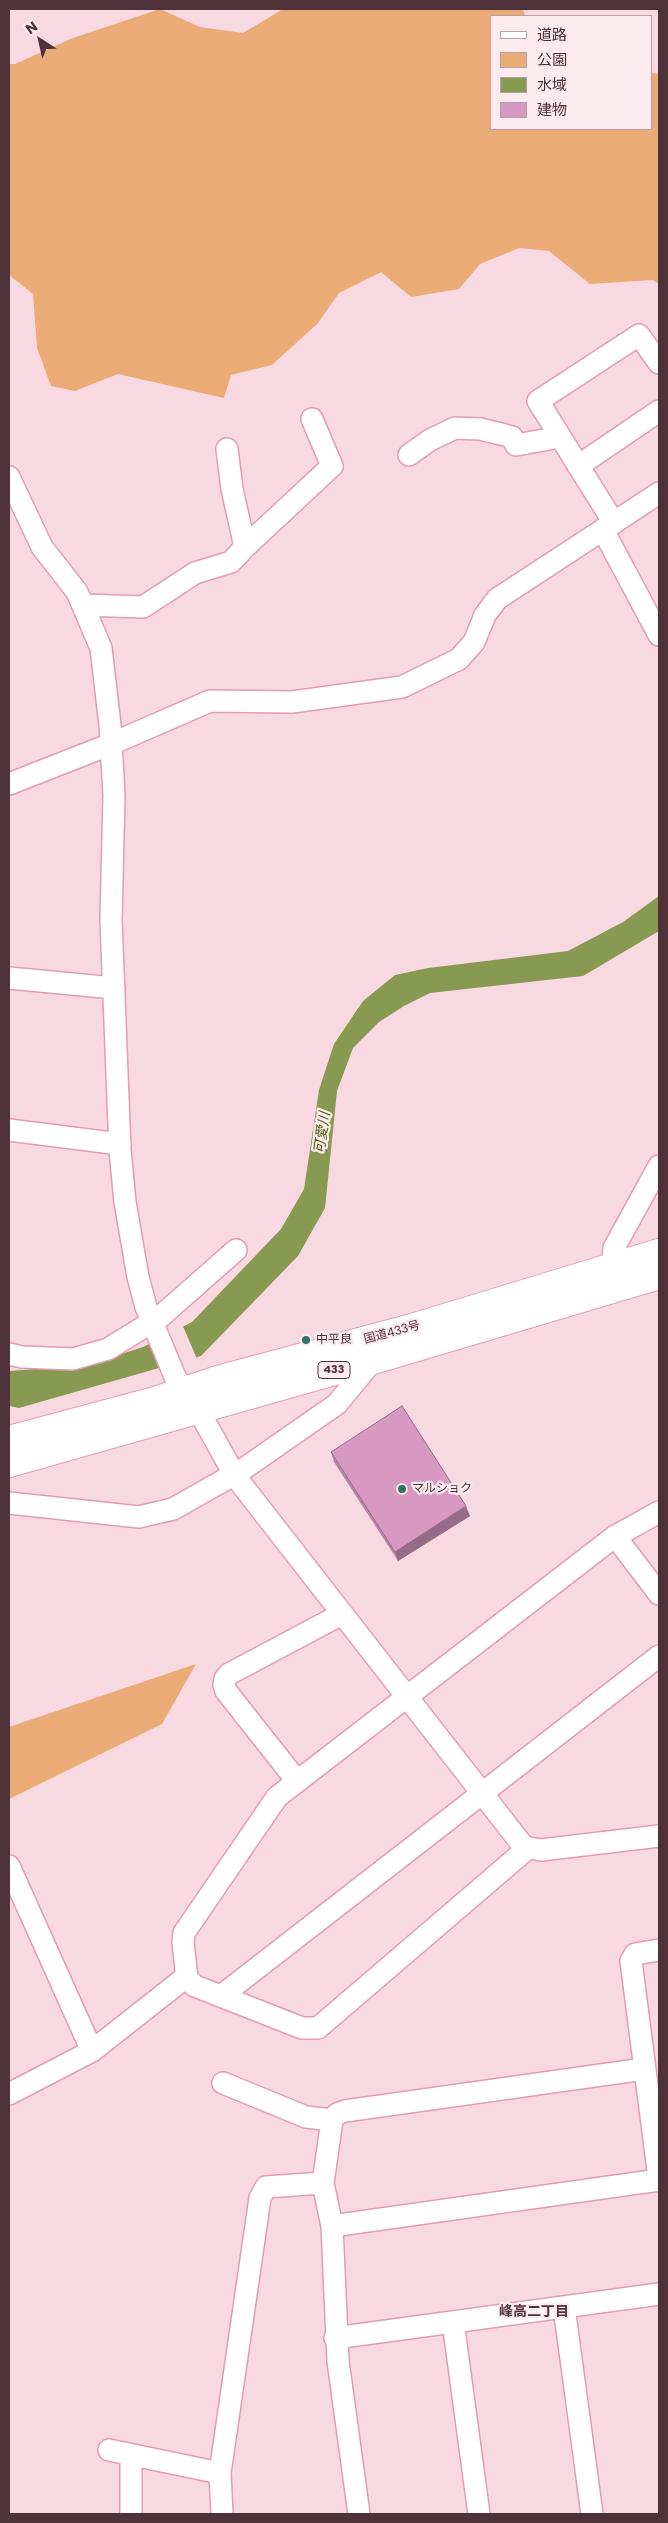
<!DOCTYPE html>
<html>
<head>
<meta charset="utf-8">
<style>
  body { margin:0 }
  #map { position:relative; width:668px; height:2523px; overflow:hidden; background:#f8d9e1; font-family:Poppins,"Noto Sans JP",sans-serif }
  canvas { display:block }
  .frame { position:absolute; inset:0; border:10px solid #4f313a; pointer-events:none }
  .legend { position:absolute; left:490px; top:15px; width:162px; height:115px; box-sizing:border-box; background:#fbebef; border:1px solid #b6a1a7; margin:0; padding:6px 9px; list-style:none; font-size:15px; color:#4f313a }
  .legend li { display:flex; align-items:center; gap:10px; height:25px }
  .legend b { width:25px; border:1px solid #b6a1a7 }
  .north { position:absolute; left:15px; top:15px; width:50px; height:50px; -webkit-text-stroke:4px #fbebef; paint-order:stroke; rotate:325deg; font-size:14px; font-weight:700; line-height:20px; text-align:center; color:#4f313a }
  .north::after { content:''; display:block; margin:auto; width:18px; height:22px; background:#4f313a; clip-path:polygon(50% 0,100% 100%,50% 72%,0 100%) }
</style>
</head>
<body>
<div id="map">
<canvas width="668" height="2523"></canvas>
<div class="frame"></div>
<ul class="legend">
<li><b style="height:6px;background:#fff"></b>道路</li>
<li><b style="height:14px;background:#eaab77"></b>公園</li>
<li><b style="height:14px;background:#889a51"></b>水域</li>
<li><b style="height:14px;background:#d799c1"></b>建物</li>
</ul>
<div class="north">N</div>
</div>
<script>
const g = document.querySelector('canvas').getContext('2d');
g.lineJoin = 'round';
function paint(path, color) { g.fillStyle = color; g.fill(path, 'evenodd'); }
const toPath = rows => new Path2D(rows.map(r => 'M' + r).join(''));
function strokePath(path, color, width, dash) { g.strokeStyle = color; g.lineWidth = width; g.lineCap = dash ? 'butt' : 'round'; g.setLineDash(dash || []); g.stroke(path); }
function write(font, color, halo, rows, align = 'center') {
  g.font = font + ' Poppins,"Noto Sans JP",sans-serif'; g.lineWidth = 4.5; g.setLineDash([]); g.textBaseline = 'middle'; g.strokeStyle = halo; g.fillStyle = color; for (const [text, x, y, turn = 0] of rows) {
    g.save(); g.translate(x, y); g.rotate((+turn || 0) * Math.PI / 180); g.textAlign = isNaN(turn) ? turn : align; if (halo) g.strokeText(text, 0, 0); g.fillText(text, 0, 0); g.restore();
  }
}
paint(toPath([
  [160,9,200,27,243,33,283,9,523,9,525,16,492,16,492,129,652,129,652,73,659,74,659,284,653,280,590,284,549,251,519,248,480,264,459,289,411,297,381,272,339,293,318,323,272,365,231,375,224,398,118,374,75,391,51,386,37,348,33,294,9,275,9,64,15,64,73,38],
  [196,1664,162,1724,9,1799,9,1727]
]), '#eaab77');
paint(toPath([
  [659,896,659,931,583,976,430,993,404,1006,379,1022,353,1048,337,1091,325,1208,298,1256,201,1356,19,1408,9,1406,9,1371,88,1365,143,1347,192,1322,281,1229,304,1189,319,1090,334,1044,363,1001,395,975,428,968,568,951,623,922]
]), '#889a51');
paint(toPath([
  [182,1324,197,1359,178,1365,164,1333]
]), '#f8d9e1');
const minor = toPath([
  [409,455,430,440,455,428,480,429,505,435,512,437,516,445,560,437],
  [578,466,659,411],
  [9,477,42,547,77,592,101,648,110,725,114,795,111,920,120,1150,125,1202,138,1277,146,1307,176,1379,190,1396],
  [614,523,538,401,639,335,659,363],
  [603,530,659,635],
  [245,547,332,466,312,419],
  [83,605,143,607,195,573,231,562,245,547,232,489,227,449],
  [9,784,111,744,210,701,292,702,402,687,459,659,474,642,485,615,497,599,659,493],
  [9,978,114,988],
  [9,1130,120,1144],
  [611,1280,614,1248,659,1166],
  [9,1354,22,1357,73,1359,108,1349,160,1317,236,1250],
  [191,1397,235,1476,524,1847,541,1850,659,1836],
  [9,1503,139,1517,173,1509,242,1470,337,1404,373,1360],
  [615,1536,659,1594],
  [297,1781,226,1691,224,1685,225,1679,229,1674,342,1614],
  [528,1848,318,2028,302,2028,195,1986,187,1979,183,1942,184,1933,277,1797,614,1537,659,1512],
  [9,1866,92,2051],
  [659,1950,635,1954,631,1961,659,2178],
  [221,1996,659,1656],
  [223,2083,306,2117,332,2120],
  [9,2094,92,2051,186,1977],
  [332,2226,659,2180],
  [564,2307,592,2514],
  [453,2322,479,2514],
  [335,2338,659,2294],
  [109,2450,220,2473],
  [131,2514,131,2455],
  [222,2514,220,2473,260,2198,266,2187,323,2183],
  [359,2514,338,2361,332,2226,323,2183,332,2120,337,2114,345,2111,644,2069]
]);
const highway = toPath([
  [9,1440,155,1401,221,1379,412,1328,659,1253],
  [9,1463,373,1360,659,1275]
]);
strokePath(minor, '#e49cb1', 24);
strokePath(highway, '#e49cb1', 30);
strokePath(minor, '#fff', 21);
strokePath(highway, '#fff', 28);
paint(toPath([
  [331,1452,470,1516,398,1561,334,1462]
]), '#b984a6');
paint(toPath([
  [466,1506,470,1516,398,1561,395,1552]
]), '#966b87');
const building = toPath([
  [402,1406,466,1506,395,1552,331,1452,402,1406]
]);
paint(building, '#d799c1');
strokePath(building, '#966b87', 1);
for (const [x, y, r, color] of [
  [306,1340,5,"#2d7367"],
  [402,1489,5,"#2d7367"]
]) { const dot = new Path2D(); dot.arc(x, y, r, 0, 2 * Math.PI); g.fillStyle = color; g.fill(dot); strokePath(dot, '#fbebef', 2); }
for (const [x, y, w] of [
  [334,1370,32]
]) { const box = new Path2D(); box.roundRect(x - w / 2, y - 8.5, w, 17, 4); g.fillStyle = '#fbebef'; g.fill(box); strokePath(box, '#4f313a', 1); }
write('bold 11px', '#4f313a', null, [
  ["433",334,1370]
]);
write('12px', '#4f313a', '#fbebef', [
  ["国道433号",392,1333,-15]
]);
write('12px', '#4f313a', '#fbebef', [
  ["中平良",316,1340],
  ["マルショク",412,1489]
], 'left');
write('italic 14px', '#4a5900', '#fbebef', [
  ["可愛川",323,1133,-82]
]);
write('bold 14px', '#4f313a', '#fbebef', [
  ["峰高二丁目",534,2312]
]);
</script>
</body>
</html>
